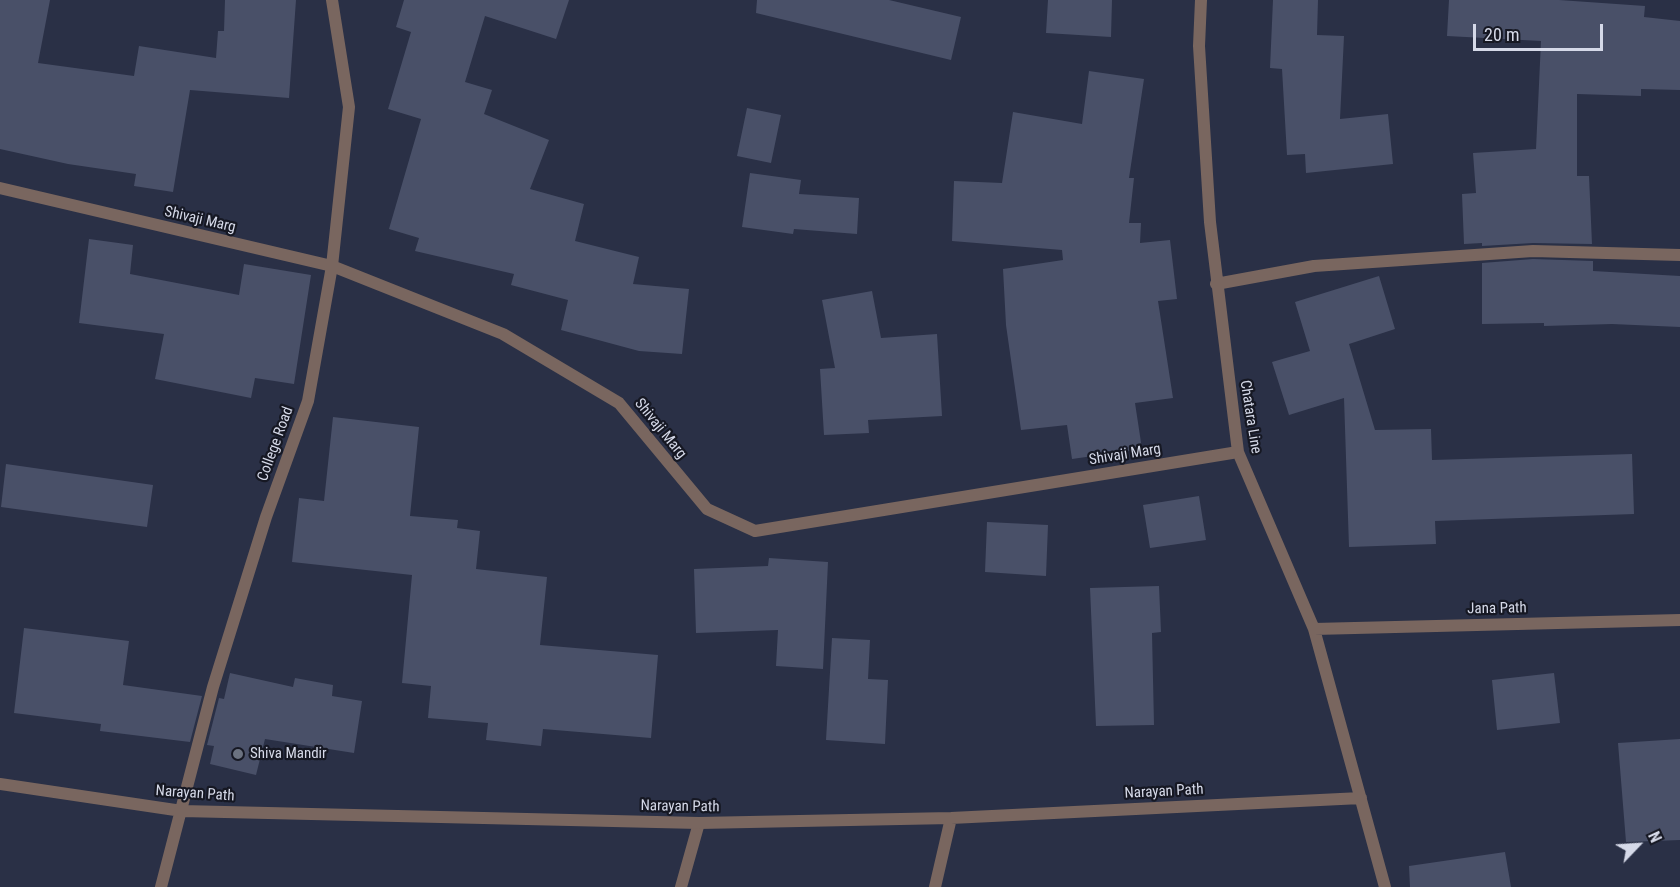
<!DOCTYPE html>
<html>
<head>
<meta charset="utf-8">
<style>
  body { margin:0 }
  #map { position:relative; width:1680px; height:887px; overflow:hidden; background:#2a3046; font-family:"Roboto Condensed",sans-serif }
  canvas { display:block }
  .north { position:absolute; left:1608px; top:815px; width:60px; height:60px; -webkit-text-stroke:4px #161823; paint-order:stroke; rotate:65deg; font-size:16px; font-weight:700; line-height:24px; text-align:center; color:#d5d9e8 }
  .north::after { content:''; display:block; margin:auto; width:21px; height:27px; background:#d5d9e8; clip-path:polygon(50% 0,100% 100%,50% 72%,0 100%) }
  .scale { position:absolute; left:1473px; top:24px; width:130px; height:27px; box-sizing:border-box; border:3px solid #d5d9e8; border-top:0; padding-left:8px; font-size:18px; line-height:21px; white-space:nowrap; color:#d5d9e8; -webkit-text-stroke:4px #161823; paint-order:stroke }
</style>
</head>
<body>
<div id="map">
<canvas width="1680" height="887"></canvas>
<div class="north">N</div>
<div class="scale">20 m</div>
</div>
<script>
const g = document.querySelector('canvas').getContext('2d');
g.lineJoin = 'round';
function paint(path, color) { g.fillStyle = color; g.fill(path, 'evenodd'); }
const toPath = rows => new Path2D(rows.map(r => 'M' + r).join(''));
function strokePath(path, color, width, dash) { g.strokeStyle = color; g.lineWidth = width; g.lineCap = dash ? 'butt' : 'round'; g.setLineDash(dash || []); g.stroke(path); }
function write(font, color, halo, rows, align = 'center') {
  g.font = font + ' "Roboto Condensed",sans-serif'; g.lineWidth = 4.5; g.setLineDash([]); g.textBaseline = 'middle'; g.strokeStyle = halo; g.fillStyle = color; for (const [text, x, y, turn = 0] of rows) {
    g.save(); g.translate(x, y); g.rotate((+turn || 0) * Math.PI / 180); g.textAlign = isNaN(turn) ? turn : align; if (halo) g.strokeText(text, 0, 0); g.fillText(text, 0, 0); g.restore();
  }
}
paint(toPath([
  [0,0,50,0,38,63,134,76,139,46,216,58,218,31,224,31,225,0,296,0,289,98,190,90,173,192,134,186,136,174,68,164,0,149],
  [404,0,569,0,556,39,485,16,465,82,492,90,484,114,549,140,530,189,584,204,575,241,639,257,633,284,689,289,682,354,639,351,561,330,568,300,511,285,514,274,415,251,419,238,389,229,421,119,388,109,411,32,396,27],
  [757,0,889,0,961,17,951,60,756,13],
  [1048,0,1112,0,1111,37,1046,33],
  [1273,0,1318,0,1317,35,1344,36,1340,119,1388,114,1393,164,1306,173,1305,154,1287,155,1282,69,1270,68],
  [1449,0,1559,0,1645,6,1644,17,1680,21,1680,90,1641,89,1641,96,1577,94,1577,176,1589,176,1592,244,1533,243,1482,246,1482,243,1464,244,1462,194,1476,193,1473,153,1536,149,1541,41,1447,36],
  [1089,71,1144,79,1129,178,1134,178,1129,223,1141,223,1140,243,1170,240,1177,299,1158,301,1173,398,1135,403,1142,449,1072,459,1067,425,1021,430,1006,325,1003,269,1063,260,1062,250,952,241,954,181,1002,183,1013,112,1082,124],
  [747,108,781,115,771,163,737,156],
  [750,173,801,180,799,194,859,198,857,234,794,229,793,234,742,227],
  [89,239,133,245,130,274,239,295,244,264,311,275,294,384,255,378,251,398,155,379,164,334,79,323],
  [1533,259,1593,261,1593,271,1680,276,1680,327,1612,324,1544,326,1544,323,1482,324,1482,263],
  [1379,276,1395,329,1349,344,1375,430,1431,429,1432,460,1632,454,1634,514,1435,521,1436,544,1349,547,1344,398,1289,415,1272,362,1310,351,1295,302],
  [872,291,881,338,937,334,942,416,868,420,869,433,824,435,820,369,835,368,822,300],
  [333,417,419,427,410,516,458,520,457,528,480,531,476,569,547,577,540,645,658,655,651,738,543,729,541,746,486,740,488,723,428,718,431,686,402,683,412,575,292,562,299,498,324,501],
  [6,464,153,485,147,527,1,507],
  [1199,496,1206,540,1150,548,1143,505],
  [987,522,1048,525,1046,576,985,572],
  [769,558,828,562,823,669,776,666,778,630,696,633,694,569,768,566],
  [1159,586,1161,632,1152,633,1154,725,1096,726,1090,588],
  [24,628,129,641,123,685,202,696,190,742,100,731,101,724,14,713],
  [832,638,870,640,868,679,888,680,885,744,826,740],
  [230,673,293,687,295,678,333,685,332,696,362,701,354,753,265,739,256,775,210,764,214,746,207,745,219,698,224,699],
  [1554,673,1560,723,1497,730,1492,680],
  [1680,739,1680,840,1626,842,1618,743],
  [1505,852,1511,887,1410,887,1409,866]
]), '#495068');
strokePath(toPath([
  [681,887,699,823]
]), '#79665f', 12);
strokePath(toPath([
  [1201,0,1199,46,1210,222,1238,452,1314,629,1385,887],
  [0,188,332,266,503,334,619,403,707,509,755,531,1238,452],
  [1216,284,1314,266,1533,251,1680,255],
  [1314,629,1680,620],
  [0,784,182,811,699,823,951,818,1361,798],
  [161,887,213,687,266,517,308,401,332,266,349,107,332,0],
  [935,887,951,818]
]), '#79665f', 12);
for (const [x, y, r, color] of [
  [238,754,6,"#6b7280"]
]) { const dot = new Path2D(); dot.arc(x, y, r, 0, 2 * Math.PI); g.fillStyle = color; g.fill(dot); strokePath(dot, '#161823', 2); }
write('15px', '#d5d9e8', '#161823', [
  ["Shivaji Marg",200,220,13],
  ["Chatara Line",1250,417,81],
  ["Shivaji Marg",660,429,51],
  ["College Road",276,444,-70],
  ["Shivaji Marg",1125,455,-9],
  ["Jana Path",1497,609,-1],
  ["Narayan Path",1164,792,-3],
  ["Narayan Path",195,794,4],
  ["Narayan Path",680,807,1]
]);
write('15px', '#d5d9e8', '#161823', [
  ["Shiva Mandir",250,754]
], 'left');
</script>
</body>
</html>
